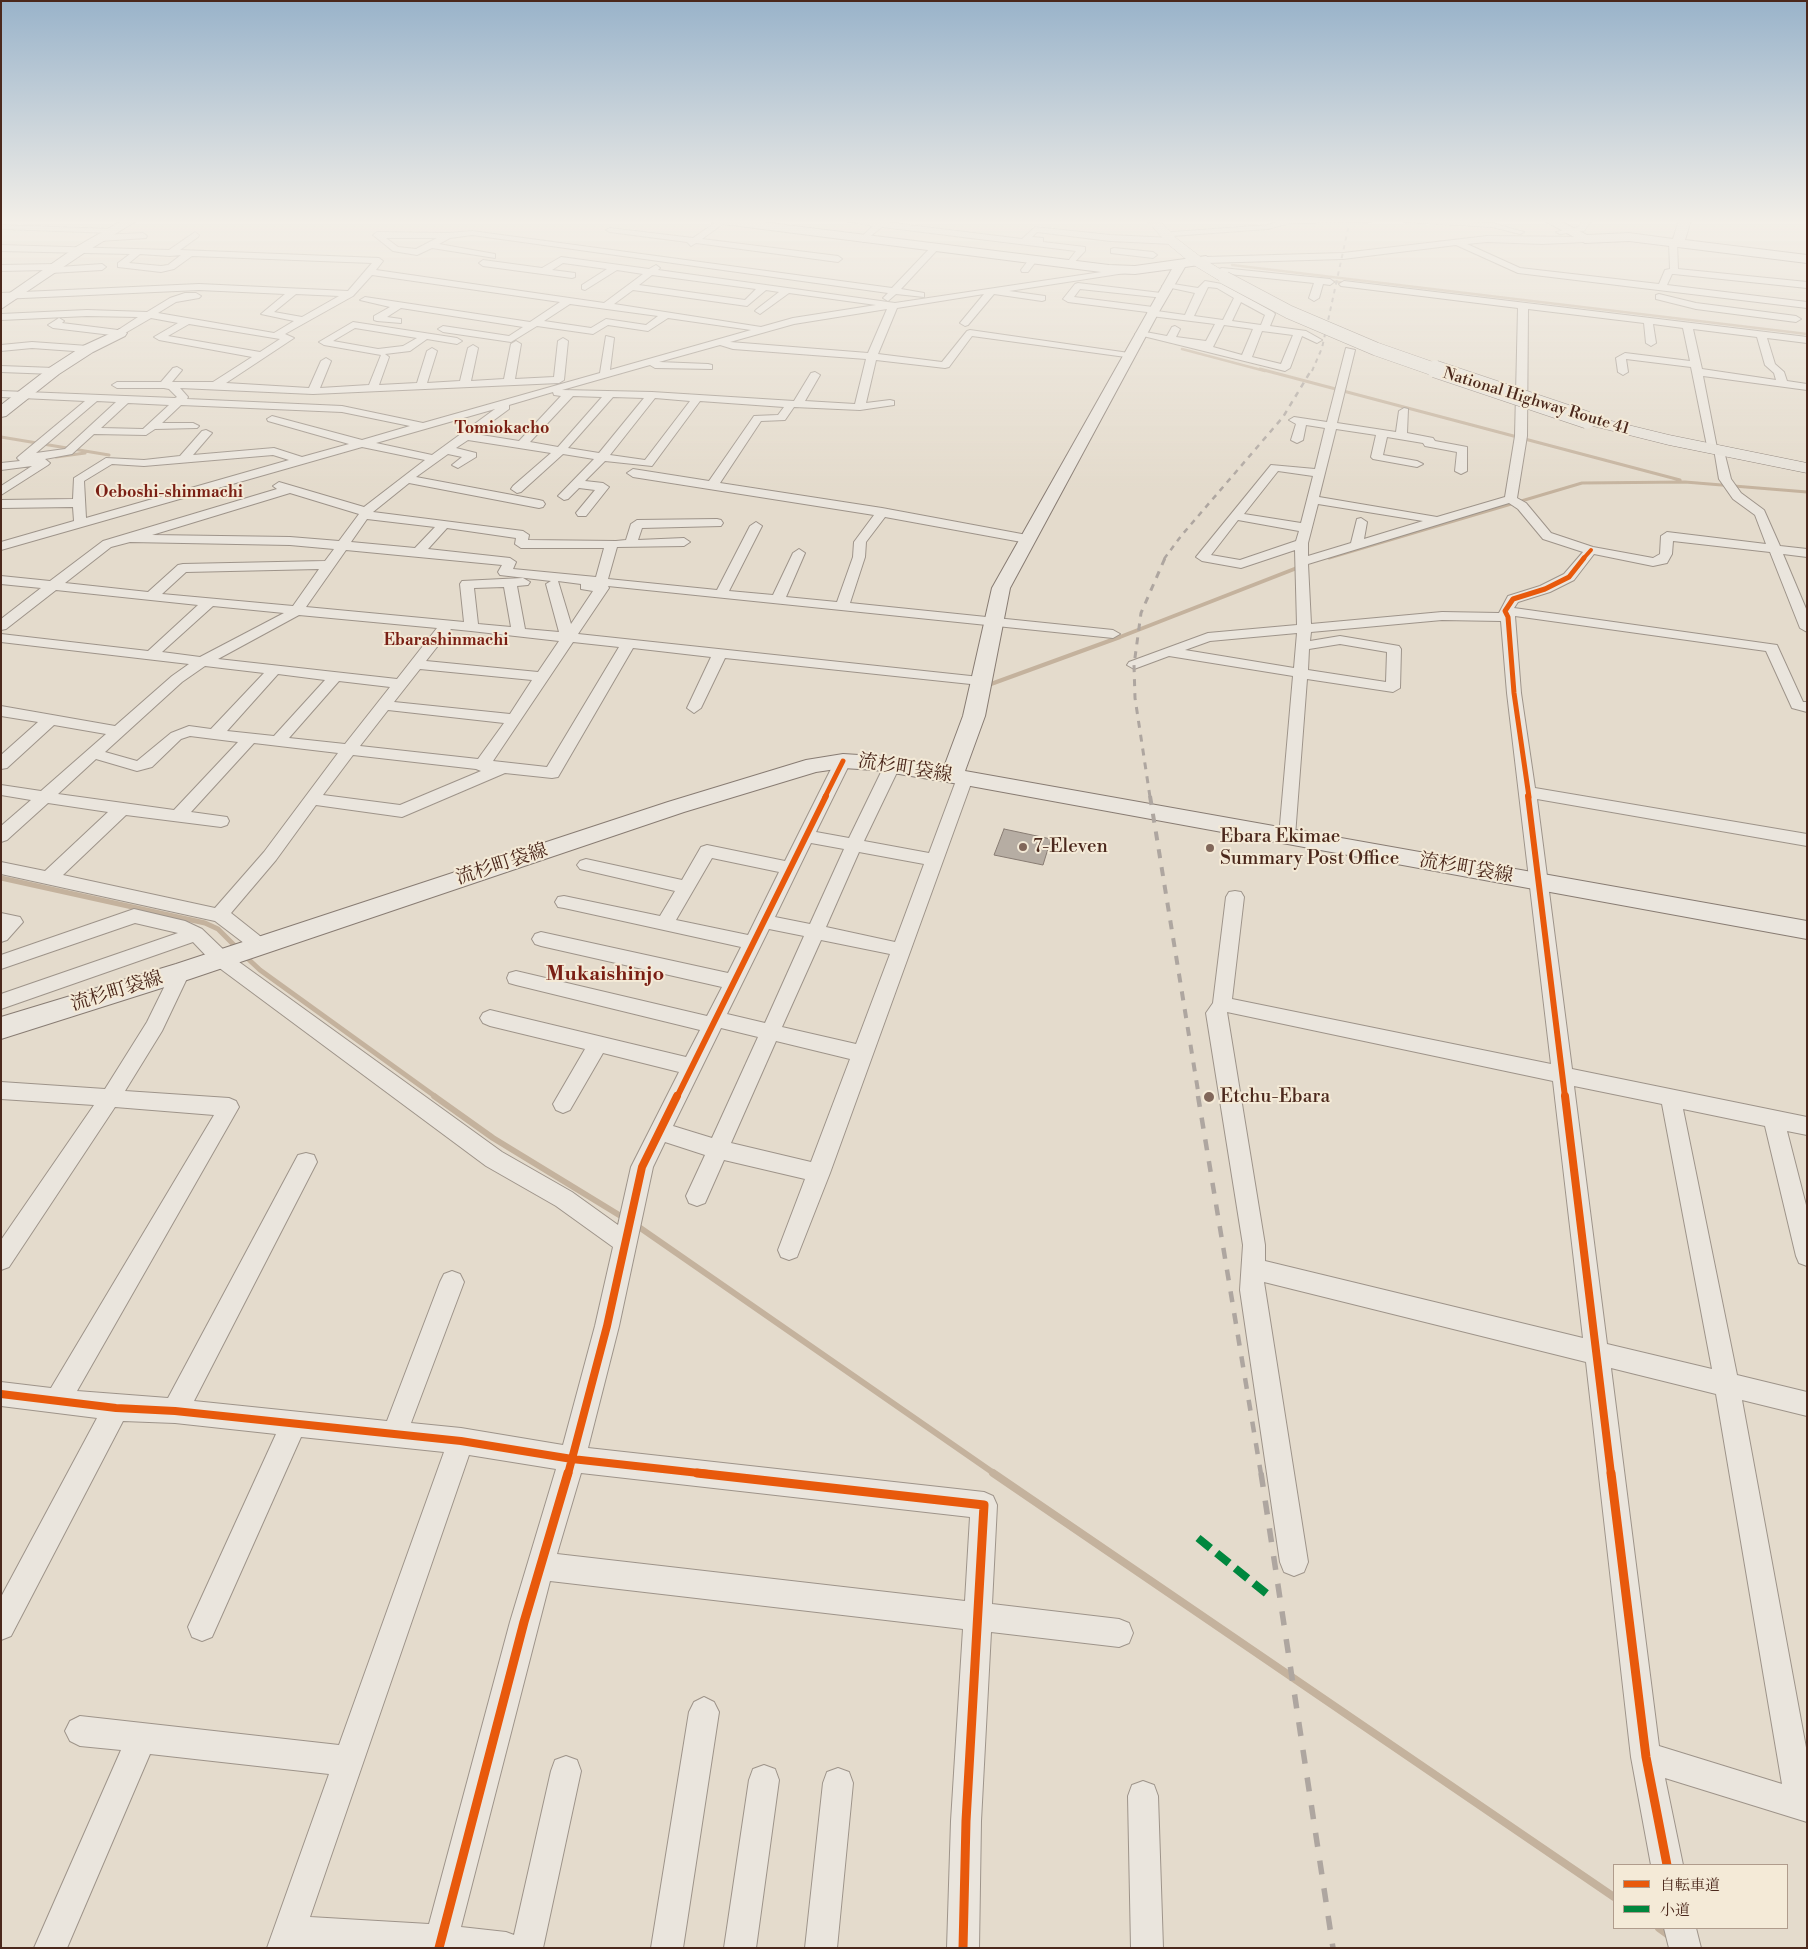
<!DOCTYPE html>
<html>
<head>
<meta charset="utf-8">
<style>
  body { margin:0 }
  #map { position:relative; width:1808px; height:1949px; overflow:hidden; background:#e4dbcc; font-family:"Libre Bodoni","Noto Serif JP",serif }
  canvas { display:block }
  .frame { position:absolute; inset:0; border:2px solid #4b281c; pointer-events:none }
  .legend { position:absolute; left:1613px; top:1864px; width:175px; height:65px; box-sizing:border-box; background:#f4ead7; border:1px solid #b09c8c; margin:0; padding:6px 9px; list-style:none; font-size:15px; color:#4b281c }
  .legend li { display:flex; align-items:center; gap:10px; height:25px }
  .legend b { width:25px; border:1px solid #b09c8c }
</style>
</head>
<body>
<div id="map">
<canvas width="1808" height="1949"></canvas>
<div class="frame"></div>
<ul class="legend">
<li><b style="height:6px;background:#e8590c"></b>自転車道</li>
<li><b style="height:6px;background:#00873e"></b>小道</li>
</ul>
</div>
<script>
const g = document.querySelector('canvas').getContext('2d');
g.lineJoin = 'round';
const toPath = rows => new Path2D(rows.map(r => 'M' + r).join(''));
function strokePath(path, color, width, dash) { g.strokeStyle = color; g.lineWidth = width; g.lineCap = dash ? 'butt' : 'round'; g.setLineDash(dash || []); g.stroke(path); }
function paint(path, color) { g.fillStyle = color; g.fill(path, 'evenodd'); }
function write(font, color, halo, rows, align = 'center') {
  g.font = font + ' "Libre Bodoni","Noto Serif JP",serif'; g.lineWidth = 4; g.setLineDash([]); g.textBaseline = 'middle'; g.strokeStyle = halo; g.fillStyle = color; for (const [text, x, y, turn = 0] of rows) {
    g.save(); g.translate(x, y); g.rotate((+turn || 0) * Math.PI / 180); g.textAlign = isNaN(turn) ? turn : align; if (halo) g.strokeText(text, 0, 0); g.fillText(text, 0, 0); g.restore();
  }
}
strokePath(toPath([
  [1232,265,1807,334],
  [1328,281,1347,283],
  [1182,349,1265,371]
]), '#c4b29d', 2.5);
strokePath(toPath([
  [1260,369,1680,480],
  [1,437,109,455],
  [56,457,85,453],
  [1329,558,1582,483,1685,482,1807,492]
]), '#c4b29d', 3);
strokePath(toPath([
  [991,684,1120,637,1302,566]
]), '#c4b29d', 4);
strokePath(toPath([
  [1,878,205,923,218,929,237,948],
  [245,956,260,970,436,1097]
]), '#c4b29d', 5);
strokePath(toPath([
  [434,1096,493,1138,624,1218],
  [636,1225,995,1474]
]), '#c4b29d', 6);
strokePath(toPath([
  [993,1473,1614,1897],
  [1659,1928,1670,1936]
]), '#c4b29d', 8);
const building = toPath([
  [1004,829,1051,839,1043,865,994,855,1004,829]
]);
paint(building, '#b6ada3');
strokePath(building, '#887c73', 1);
const street = toPath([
  [719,220,727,221,702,239,838,256,842,259,838,262,696,243,691,246,687,242,610,232,606,230,610,228,693,238,719,220],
  [841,220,868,220,1022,239,1035,227,1110,235,1172,238,1176,241,1172,244,1110,241,1037,232,1032,237,1043,238,1043,242,1085,247,1085,251,1070,267,1066,264,1076,251,882,227,863,242,859,239,873,226,841,220],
  [1284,220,1374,220,1370,222,1290,223,1268,229,1172,236,1168,234,1172,232,1268,225,1284,220],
  [1401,220,1492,223,1524,232,1520,234,1492,227,1405,222,1401,220],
  [1584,220,1592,220,1584,231,1560,234,1556,232,1578,227,1584,220],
  [1,225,113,229,117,231,113,233,1,229,1,225],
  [472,231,892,288,932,246,939,248,901,289,924,293,924,297,896,294,888,301,883,298,888,293,472,235,450,238,439,244,495,254,495,258,432,248,417,255,393,251,373,235,377,232,448,233,472,231],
  [386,238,437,238,416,249,398,247,386,238],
  [195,232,199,235,198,237,180,250,379,258,383,261,376,270,604,303,643,274,617,270,585,290,582,289,582,285,607,269,563,263,552,270,575,273,575,277,572,278,483,266,479,263,483,260,542,268,561,257,649,269,656,265,660,268,658,270,895,303,1128,268,1129,270,1125,273,1009,291,1045,296,1045,300,1042,301,994,294,968,325,965,326,960,323,984,294,897,308,878,354,942,362,967,331,970,330,1129,353,1133,354,1133,358,972,336,949,367,945,368,876,360,866,403,890,400,894,401,894,405,860,410,794,407,785,420,761,421,720,483,882,508,1027,535,1033,539,1027,543,885,517,866,542,865,557,850,603,1113,630,1120,634,1113,638,608,586,609,588,578,634,980,677,987,681,980,685,725,658,701,708,694,713,687,708,711,657,633,648,558,777,552,778,505,773,402,817,316,805,276,860,231,913,265,940,268,945,265,950,259,952,253,950,215,921,1,874,1,862,45,871,108,812,48,803,7,840,1,842,1,826,31,800,1,795,1,785,41,791,106,734,54,725,7,768,1,769,1,755,38,722,1,716,1,706,115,726,172,676,189,664,1,642,1,634,148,651,198,605,56,590,6,629,1,630,1,619,41,588,1,584,1,576,50,581,103,541,277,489,273,486,279,482,364,507,425,460,362,447,1,550,1,542,74,521,73,507,1,508,1,500,73,499,74,478,106,458,144,460,180,456,202,431,206,430,212,433,193,455,274,448,302,457,349,444,268,421,267,419,272,416,362,440,410,426,342,412,181,405,162,423,193,423,199,426,197,428,155,429,146,435,94,434,72,454,45,459,50,463,48,465,1,495,1,486,32,466,1,470,1,463,20,461,17,458,19,456,85,401,1,397,1,391,175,398,177,397,169,389,164,388,117,388,112,385,117,382,161,382,173,368,177,367,182,370,172,382,213,382,252,357,159,340,154,337,178,323,151,318,120,336,53,328,48,325,59,318,64,321,62,323,118,330,138,317,87,316,1,320,1,314,87,310,147,312,170,298,185,293,196,293,201,296,199,298,176,302,158,313,274,333,294,321,261,314,285,294,199,290,1,299,1,293,199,284,348,291,372,263,192,256,174,269,161,272,118,267,118,263,130,254,1,251,1,245,169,250,195,232],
  [140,254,170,256,181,255,168,265,161,266,129,263,140,254],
  [372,275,560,302,530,322,365,297,360,300,390,307,374,316,374,320,377,321,401,323,401,319,387,317,401,308,523,327,509,336,443,326,438,329,443,332,511,342,537,326,593,334,608,325,648,331,668,318,751,330,610,370,614,338,606,336,600,373,423,423,342,406,187,399,188,397,180,388,313,394,559,383,564,380,568,341,563,338,558,341,554,377,515,379,521,344,516,341,511,344,504,379,471,381,478,348,473,345,468,348,460,381,427,383,437,351,432,348,427,351,417,383,379,385,389,357,385,354,410,351,427,339,457,344,462,341,457,338,353,322,319,342,324,345,381,355,369,385,320,388,331,361,326,358,321,361,309,388,226,383,294,338,285,334,353,296,372,275],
  [652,275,756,289,745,300,639,285,652,275],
  [633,290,747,306,766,290,779,292,757,309,755,311,760,314,789,293,876,305,793,318,761,327,614,304,633,290],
  [296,294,339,296,302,317,274,312,296,294],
  [570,304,658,316,646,325,606,319,591,328,544,321,570,304],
  [887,309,868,353,730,342,794,324,887,309],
  [189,324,280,339,260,352,168,336,189,324],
  [355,328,417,338,403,346,378,349,333,341,355,328],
  [720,345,733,349,866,359,855,404,805,401,820,375,815,372,811,373,794,401,652,392,562,390,650,365,655,368,712,369,712,365,708,364,659,362,720,345],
  [553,392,554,395,561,396,519,441,475,434,509,409,509,405,553,392],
  [573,396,602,397,558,447,530,442,573,396],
  [613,397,644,398,599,453,568,448,613,397],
  [655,398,690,401,645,460,610,455,655,398],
  [97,401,116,402,65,449,36,453,97,401],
  [700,401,784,407,778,415,754,416,709,481,633,469,627,473,633,477,874,515,854,542,853,557,837,602,786,597,805,553,799,549,793,553,773,595,729,591,762,526,756,522,750,526,717,590,608,579,617,547,684,546,690,542,684,538,638,540,642,528,721,526,723,523,721,520,717,519,637,520,631,524,626,540,616,541,528,540,529,535,523,531,373,512,409,483,539,508,543,507,545,504,543,501,539,500,416,477,448,454,462,457,452,465,458,468,476,457,476,453,456,448,468,440,551,453,513,486,511,489,517,493,521,492,563,454,594,459,558,496,564,500,568,499,579,488,595,490,576,513,578,516,586,516,609,487,603,483,585,481,605,461,652,466,700,401],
  [128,403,169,405,143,429,101,428,128,403],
  [495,409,432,455,376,443,495,409],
  [273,455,289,460,86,518,84,481,112,464,144,466,273,455],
  [290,493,359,514,339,541,290,537,152,535,290,493],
  [367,519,435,527,415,548,351,542,367,519],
  [447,528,516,538,515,544,521,548,604,548,596,577,513,569,516,562,510,558,428,549,447,528],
  [130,542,290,545,334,549,325,561,183,564,178,565,148,592,65,583,111,547,130,542],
  [346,550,502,565,498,572,500,575,551,581,546,584,559,632,525,629,517,586,528,585,530,582,523,578,462,581,460,584,464,622,306,607,346,550],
  [319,569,293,606,162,594,186,572,319,569],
  [558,581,581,584,581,589,593,591,571,624,558,581],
  [504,587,511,627,478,624,474,588,504,587],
  [213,606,284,613,200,657,162,652,213,606],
  [299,615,437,628,397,679,218,659,299,615],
  [451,629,471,631,559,641,538,672,426,661,451,629],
  [573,642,619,647,547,767,493,761,573,642],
  [205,666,264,673,211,729,189,726,171,733,137,761,105,752,182,682,205,666],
  [420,669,532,680,510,714,394,702,420,669],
  [278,674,325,680,274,736,227,731,278,674],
  [339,681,390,687,345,744,289,738,339,681],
  [388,710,504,723,478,759,360,746,388,710],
  [190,736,238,742,174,810,58,794,96,759,137,771,152,767,181,739,190,736],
  [254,743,338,753,264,852,215,908,63,875,126,815,221,827,227,825,229,821,227,817,191,812,254,743],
  [353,755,476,769,481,771,400,805,323,795,353,755],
  [143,233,147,236,146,238,100,241,96,238,100,235,143,233],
  [1487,236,1588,237,1589,239,1585,242,1542,244,1487,242,1467,244,1520,268,1659,284,1665,270,1670,269,1669,242,1673,239,1677,242,1678,269,1807,282,1807,288,1674,274,1672,274,1667,285,1807,302,1807,308,1518,273,1456,245,1343,259,1206,263,1202,260,1206,257,1343,253,1487,236],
  [1114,248,1153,252,1157,255,1153,258,1111,253,1111,249,1114,248],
  [1030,258,1037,260,1028,272,1022,272,1021,270,1030,258],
  [55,264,59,267,102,264,106,267,102,270,51,273,47,270,1,271,1,265,55,264],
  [1222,268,1330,279,1334,282,1330,285,1323,284,1319,298,1314,301,1309,298,1314,283,1219,273,1219,269,1222,268],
  [1205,281,1222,284,1273,312,1275,314,1270,326,1306,331,1322,340,1317,343,1302,336,1290,368,1285,371,1135,334,1140,331,1167,336,1172,327,1175,326,1180,329,1176,337,1206,341,1215,324,1151,316,1147,312,1068,302,1063,299,1075,284,1078,283,1161,293,1166,296,1164,298,1080,289,1074,297,1153,307,1157,311,1185,315,1195,293,1162,286,1167,283,1198,288,1205,281],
  [1208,287,1217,288,1234,298,1223,320,1194,316,1208,287],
  [1241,302,1265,315,1261,325,1232,321,1241,302],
  [1224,325,1253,329,1242,355,1213,347,1224,325],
  [1262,331,1293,335,1281,364,1252,357,1262,331],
  [1344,281,1807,337,1807,343,1767,338,1775,364,1784,372,1787,381,1807,384,1807,390,1703,376,1717,448,1724,451,1731,479,1741,493,1764,510,1780,546,1807,549,1807,557,1783,554,1807,611,1807,632,1800,628,1770,552,1673,541,1672,554,1667,563,1653,566,1594,554,1574,580,1550,592,1518,602,1514,608,1777,645,1803,702,1807,702,1807,712,1792,708,1766,651,1515,616,1521,693,1535,788,1807,834,1807,846,1537,799,1572,1069,1807,1117,1807,1135,1787,1131,1807,1209,1807,1266,1799,1263,1796,1256,1765,1126,1683,1109,1737,1375,1807,1392,1807,1416,1742,1400,1807,1753,1807,1822,1665,1778,1683,1865,1651,1865,1631,1757,1586,1362,1264,1282,1308,1562,1304,1572,1294,1576,1284,1572,1280,1562,1240,1290,1243,1245,1206,1013,1213,1003,1226,897,1229,892,1235,891,1241,892,1244,897,1232,999,1551,1064,1507,693,1501,621,1442,620,1311,632,1310,641,1340,636,1399,646,1401,649,1400,688,1393,692,1307,679,1295,836,1293,840,1287,842,1281,840,1279,836,1293,676,1169,656,1134,669,1127,665,1129,662,1208,633,1297,625,1295,550,1241,568,1202,561,1196,557,1271,465,1315,469,1325,428,1306,425,1303,440,1297,443,1291,440,1296,424,1289,420,1294,417,1327,422,1346,348,1355,350,1337,423,1396,432,1399,411,1404,408,1408,409,1407,433,1433,438,1435,441,1467,447,1467,471,1461,474,1455,471,1457,452,1425,446,1423,443,1387,437,1383,455,1417,461,1423,464,1417,467,1373,459,1371,457,1376,435,1336,429,1319,497,1437,517,1505,497,1515,436,1518,308,1341,286,1339,284,1344,281],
  [1528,309,1644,323,1646,343,1651,346,1656,343,1653,324,1683,328,1690,361,1625,353,1616,358,1618,372,1623,375,1628,372,1626,359,1691,367,1707,446,1714,449,1719,479,1733,499,1755,515,1766,544,1667,532,1661,536,1660,554,1653,558,1593,547,1551,533,1526,503,1517,498,1527,436,1528,309],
  [1693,329,1757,337,1765,365,1774,373,1776,380,1702,369,1693,329],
  [1278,471,1313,476,1301,523,1244,514,1278,471],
  [1509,503,1518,509,1543,539,1583,552,1564,574,1540,586,1508,596,1499,613,1442,612,1311,624,1308,564,1509,503],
  [1318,504,1423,521,1364,539,1367,522,1361,518,1357,519,1351,543,1308,556,1308,543,1318,504],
  [1238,520,1299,531,1296,541,1240,560,1211,555,1238,520],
  [1297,633,1294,668,1185,650,1210,641,1297,633],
  [1340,644,1387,652,1386,682,1308,670,1309,649,1340,644],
  [1227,1012,1553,1081,1583,1338,1265,1261,1265,1245,1227,1012],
  [1574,1086,1662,1104,1712,1369,1607,1344,1574,1086],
  [1611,1368,1716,1394,1782,1784,1659,1746,1611,1368],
  [1659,294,1696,303,1796,316,1801,319,1796,322,1696,309,1656,299,1656,295,1659,294],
  [32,342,88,346,93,349,88,352,32,348,1,351,1,345,32,342],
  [1,366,54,368,59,371,54,374,1,372,1,366],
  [843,756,849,757,851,761,816,832,849,838,884,766,886,762,892,761,898,762,900,766,864,841,929,853,957,778,959,774,965,773,971,774,973,778,830,1173,797,1257,789,1260,781,1257,778,1250,805,1179,724,1160,705,1203,697,1206,689,1203,686,1196,705,1155,665,1142,653,1167,619,1326,588,1448,984,1492,993,1496,997,1505,992,1604,1119,1619,1129,1623,1133,1633,1129,1643,1119,1647,991,1632,981,1821,979,1948,947,1948,951,1821,963,1629,550,1581,461,1927,506,1932,514,1935,551,1771,555,1760,566,1756,577,1760,581,1771,543,1948,267,1948,329,1774,150,1754,67,1948,34,1948,121,1750,80,1746,70,1741,65,1731,70,1721,80,1716,339,1745,444,1452,301,1437,212,1637,202,1641,192,1637,188,1627,276,1434,175,1423,123,1421,11,1636,1,1640,1,1597,97,1418,1,1406,1,1382,51,1388,214,1115,115,1107,9,1267,1,1270,1,1240,94,1105,1,1099,1,1082,105,1089,147,1022,174,967,181,965,188,967,190,972,162,1031,125,1091,229,1098,236,1101,239,1107,77,1391,168,1398,298,1155,306,1153,314,1155,317,1162,194,1401,387,1421,440,1282,444,1274,452,1271,460,1274,464,1282,411,1423,461,1428,563,1445,595,1326,613,1247,556,1206,486,1166,214,964,193,942,1,1009,1,994,178,933,135,923,1,969,1,955,134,909,185,921,202,929,228,954,502,1152,572,1192,618,1225,631,1167,679,1072,603,1053,570,1110,563,1113,556,1110,553,1104,585,1049,490,1026,483,1023,480,1018,483,1013,490,1010,686,1057,700,1030,516,985,509,983,507,978,509,973,516,971,707,1016,722,987,541,946,535,944,532,939,535,934,541,932,728,973,741,947,564,908,558,907,555,902,558,897,564,896,660,916,675,891,580,869,577,865,580,861,586,859,682,880,701,847,707,845,785,861,837,757,843,756],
  [811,843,844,849,810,924,775,917,811,843],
  [859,852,924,864,895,942,826,927,859,852],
  [712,858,779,872,748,935,676,920,712,858],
  [769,929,804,936,765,1023,727,1014,769,929],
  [821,940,890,954,856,1044,782,1027,821,940],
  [721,1028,758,1037,712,1138,673,1126,721,1028],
  [776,1041,850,1059,811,1162,731,1143,776,1041],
  [469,1455,556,1469,510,1622,429,1924,310,1917,469,1455],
  [581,1473,970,1517,965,1601,557,1554,581,1473],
  [1,913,20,917,23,922,7,940,1,942,1,913],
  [704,1697,714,1702,719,1712,683,1948,651,1948,689,1712,694,1702,704,1697],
  [764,1765,775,1769,779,1780,756,1948,724,1948,749,1780,753,1769,764,1765],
  [838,1768,849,1772,853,1783,837,1948,805,1948,823,1783,827,1772,838,1768],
  [1143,1781,1154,1785,1158,1796,1163,1948,1131,1948,1128,1796,1132,1785,1143,1781],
  [1664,1928,1696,1928,1701,1948,1669,1948,1664,1928]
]);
const secondary = toPath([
  [123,220,138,220,84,253,1,309,1,299,76,247,123,220],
  [709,220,745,220,1109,265,1135,266,1206,256,1212,260,1206,264,1185,267,1160,310,1010,588,985,716,965,771,1807,921,1807,939,965,785,875,770,843,768,816,772,684,812,190,979,1,1039,1,1017,176,964,668,802,806,760,843,754,875,756,944,767,963,716,992,588,1172,269,1135,274,1109,273,715,223,709,220],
  [1543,220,1558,220,1587,235,1629,233,1673,239,1679,220,1691,220,1685,240,1807,255,1807,263,1629,241,1585,243,1543,220],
  [120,329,127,333,125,336,93,352,59,374,6,416,1,417,1,405,49,368,83,346,120,329]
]);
const highway = toPath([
  [1146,220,1159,220,1176,238,1202,258,1230,275,1232,278,1230,281,1220,281,1192,264,1168,244,1146,220],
  [1587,415,1669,435,1807,463,1807,473,1669,445,1581,423,1579,420,1587,415]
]);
strokePath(street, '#9e948a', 2);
strokePath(secondary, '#887c73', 2);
strokePath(highway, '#887c73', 1);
paint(street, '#eae5dd');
paint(secondary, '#eae5dd');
paint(highway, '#e6e1d8');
strokePath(toPath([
  [1312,371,1322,348,1350,220]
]), '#aea6a0', 2, [4.5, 4.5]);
strokePath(toPath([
  [1164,559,1181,536,1283,417,1312,369]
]), '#aea6a0', 2.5, [5.5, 5.5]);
strokePath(toPath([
  [1150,797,1135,698,1134,665,1141,613,1165,558]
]), '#aea6a0', 3, [7, 7]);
strokePath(toPath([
  [1150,796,1199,1097]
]), '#aea6a0', 4, [9, 9]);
strokePath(toPath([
  [1198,1096,1261,1474]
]), '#aea6a0', 4.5, [11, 11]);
strokePath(toPath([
  [1261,1473,1333,1948]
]), '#aea6a0', 5.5, [14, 14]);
const highwayBridgeFar1 = toPath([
  [1225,278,1289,312,1376,349,1439,371]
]);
const highwayBridge = toPath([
  [1435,369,1587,420]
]);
strokePath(highwayBridgeFar1, '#887c73', 14, []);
strokePath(highwayBridge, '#887c73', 18, []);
strokePath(highwayBridgeFar1, '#e6e1d8', 13);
strokePath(highwayBridge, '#e6e1d8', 17);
strokePath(toPath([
  [1198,1538,1267,1594]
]), '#00873e', 8, [16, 8]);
strokePath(toPath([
  [1583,559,1591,550]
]), '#e8590c', 4);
strokePath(toPath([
  [825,797,843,761],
  [1529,797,1514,693,1508,617,1505,611,1513,599,1545,589,1569,577,1584,558]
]), '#e8590c', 5);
strokePath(toPath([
  [1528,796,1565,1097],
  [677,1097,826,796]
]), '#e8590c', 6);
strokePath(toPath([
  [1565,1096,1611,1474],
  [1,1394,116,1408,175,1411,461,1441,572,1459,708,1474],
  [568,1474,607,1326,642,1167,677,1096]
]), '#e8590c', 8);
strokePath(toPath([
  [697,1473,984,1505,966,1821,963,1948],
  [1611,1473,1646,1757,1667,1865],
  [439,1948,524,1622,568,1473]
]), '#e8590c', 9);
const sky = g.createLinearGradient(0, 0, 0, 493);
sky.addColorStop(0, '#99b3ca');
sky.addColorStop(0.45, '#f3efe8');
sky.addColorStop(1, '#f3efe800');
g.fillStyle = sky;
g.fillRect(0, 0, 1808, 493);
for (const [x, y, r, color] of [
  [1023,847,5,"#81675a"],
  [1210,848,5,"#81675a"],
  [1209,1097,6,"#81675a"]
]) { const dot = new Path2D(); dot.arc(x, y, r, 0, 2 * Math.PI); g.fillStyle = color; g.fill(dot); strokePath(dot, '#f4ead7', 2); }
write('16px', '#4b281c', '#f4ead7', [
  ["National Highway Route 41",1536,402,17]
]);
write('bold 16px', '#7a1f14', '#f4ead7', [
  ["Tomiokacho",502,429],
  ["Oeboshi-shinmachi",169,493],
  ["Ebarashinmachi",446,641]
]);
write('19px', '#4b281c', '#f4ead7', [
  ["流杉町袋線",905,769,9],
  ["流杉町袋線",502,865,-18],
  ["流杉町袋線",1466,869,10],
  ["流杉町袋線",117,992,-17]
]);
write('19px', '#4b281c', '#f4ead7', [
  ["Ebara Ekimae",1220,837],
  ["Summary Post Office",1220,859],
  ["7-Eleven",1033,847],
  ["Etchu-Ebara",1220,1097]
], 'left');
write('bold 20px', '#7a1f14', '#f4ead7', [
  ["Mukaishinjo",605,975]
]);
</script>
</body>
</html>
